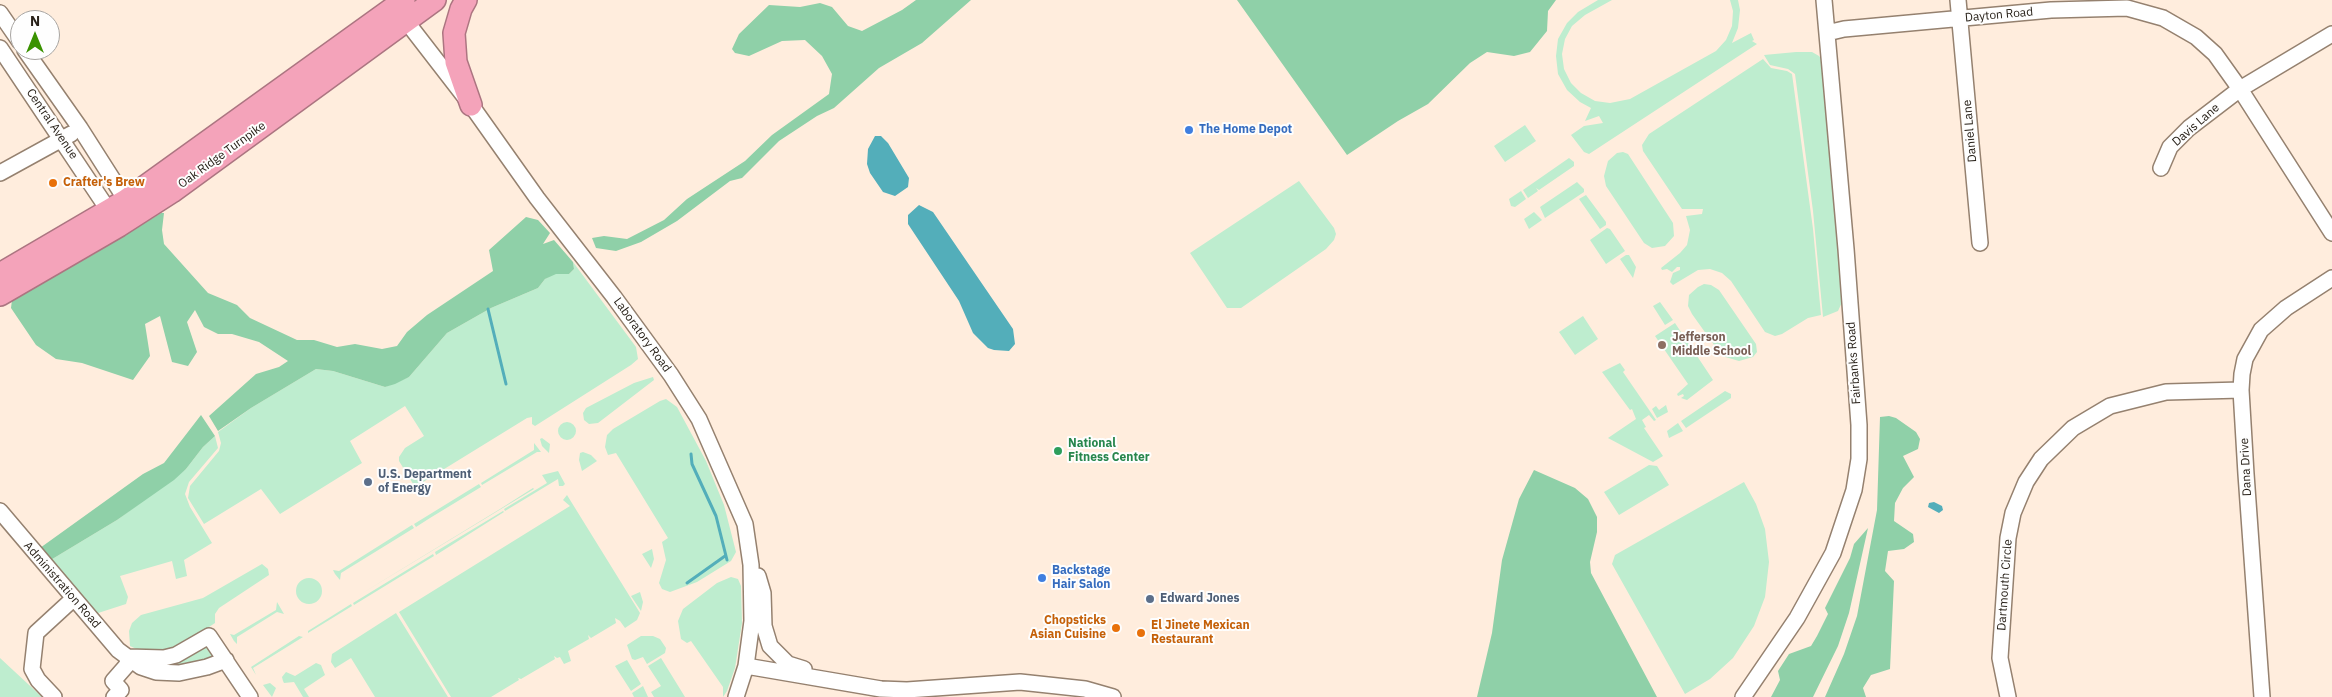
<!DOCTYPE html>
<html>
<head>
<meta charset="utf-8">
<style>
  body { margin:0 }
  #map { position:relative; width:2332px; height:697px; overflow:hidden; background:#ffeddd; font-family:"IBM Plex Sans",sans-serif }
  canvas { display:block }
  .north { position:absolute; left:10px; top:10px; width:50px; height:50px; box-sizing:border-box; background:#fefefe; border:1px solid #a8a5a2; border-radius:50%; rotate:0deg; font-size:14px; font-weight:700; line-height:20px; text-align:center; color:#272018 }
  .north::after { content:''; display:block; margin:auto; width:18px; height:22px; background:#3a9201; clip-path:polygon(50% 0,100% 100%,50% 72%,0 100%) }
</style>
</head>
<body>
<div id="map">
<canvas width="2332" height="697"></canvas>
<div class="north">N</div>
</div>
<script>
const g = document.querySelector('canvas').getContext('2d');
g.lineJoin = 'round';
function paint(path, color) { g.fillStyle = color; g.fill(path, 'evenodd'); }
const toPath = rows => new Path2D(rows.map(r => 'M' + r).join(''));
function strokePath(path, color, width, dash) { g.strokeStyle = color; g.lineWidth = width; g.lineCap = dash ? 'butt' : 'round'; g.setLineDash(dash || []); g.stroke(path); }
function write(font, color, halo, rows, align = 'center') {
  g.font = font + ' "IBM Plex Sans",sans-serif'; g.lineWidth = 4; g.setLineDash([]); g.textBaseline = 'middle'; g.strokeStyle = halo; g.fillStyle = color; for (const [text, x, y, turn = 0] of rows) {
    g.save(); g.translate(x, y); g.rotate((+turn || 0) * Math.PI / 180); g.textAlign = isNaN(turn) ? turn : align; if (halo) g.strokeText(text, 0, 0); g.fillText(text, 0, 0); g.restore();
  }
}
paint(toPath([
  [1598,0,1612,0,1585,15,1572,26,1565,39,1562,54,1564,69,1571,83,1581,93,1595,101,1610,103,1630,99,1716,51,1726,40,1732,26,1733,11,1730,0,1738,0,1740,10,1738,28,1732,43,1751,33,1754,40,1752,41,1757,44,1589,154,1584,152,1571,135,1584,126,1603,123,1599,116,1585,121,1591,108,1580,102,1567,90,1558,74,1556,56,1558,39,1567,23,1578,12],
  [1796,52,1812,52,1819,56,1823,61,1843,300,1838,311,1823,317,1813,211,1795,74,1788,69,1770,65,1764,55],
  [1763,59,1771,68,1787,71,1792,74,1813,229,1821,315,1808,318,1782,334,1775,336,1765,332,1731,281,1722,273,1710,269,1698,270,1673,285,1670,282,1673,273,1680,270,1680,267,1677,267,1672,272,1667,269,1662,270,1661,268,1680,253,1687,245,1690,230,1686,216,1702,214,1703,209,1682,209,1643,151,1642,145,1649,134],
  [1525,125,1536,141,1505,162,1494,146],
  [1623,152,1628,154,1673,223,1674,236,1665,246,1652,248,1644,243,1606,186,1604,176,1608,161,1617,153],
  [1569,158,1574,162,1574,166,1539,190,1536,188,1538,191,1528,198,1523,190],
  [1299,181,1334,228,1336,234,1334,240,1326,249,1241,308,1227,308,1190,253],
  [1577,182,1584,189,1584,192,1545,218,1540,207],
  [1521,191,1526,199,1515,207,1511,206,1509,199],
  [1586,195,1606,222,1606,225,1600,229,1579,199],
  [1534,212,1542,220,1529,229,1524,219],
  [1607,228,1610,229,1625,251,1606,264,1590,240],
  [1626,255,1629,255,1636,267,1633,278,1620,259],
  [573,262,636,347,638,359,631,365,535,426,532,424,532,417,527,418,415,487,399,461,399,457,405,448,424,436,405,406,350,441,362,463,280,514,261,489,204,524,188,498,190,486,219,451,221,443,218,432,251,408,316,369,333,371,385,387,409,377,447,333,491,308,538,288,545,279,556,273,569,274,574,269],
  [1704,284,1711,285,1719,290,1756,344,1757,352,1753,357,1739,361,1722,356,1692,314,1688,306,1689,295,1698,287],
  [1660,302,1673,320,1665,325,1653,306],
  [1583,316,1598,339,1575,355,1559,332],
  [1675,323,1713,380,1687,400,1681,398,1684,396,1683,394,1678,396,1677,394,1688,384,1655,336],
  [1620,363,1625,370,1623,372,1656,420,1654,421,1649,415,1642,420,1646,427,1644,428,1663,456,1653,462,1608,438,1636,419,1632,409,1630,410,1602,372],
  [653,377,654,380,598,423,589,424,584,420,583,413,586,408,634,383],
  [1725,391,1731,394,1731,398,1686,428,1681,421],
  [666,399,677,407,706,461,724,505,736,552,731,561,697,582,670,592,662,589,659,583,666,560,662,542,668,538,616,453,608,455,605,447,607,435,613,429,660,401],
  [1666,405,1668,412,1657,418,1652,409,1656,406,1659,410],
  '558 431a9 9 0 1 1 18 0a9 9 0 1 1-18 0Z',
  [1678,423,1683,431,1669,438,1667,431],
  [215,436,218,448,189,482,185,494,190,507,212,543,184,560,187,576,176,579,172,561,120,576,128,597,126,604,95,614,49,561,117,520,186,469,203,447],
  [542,438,550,444,549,453,542,446,540,439],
  [534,443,541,452,537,452,482,485,481,483,534,450],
  [583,452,591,455,597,461,582,471,579,460,580,453],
  [1649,465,1657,466,1669,485,1619,515,1604,492],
  [558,471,565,484,563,486,559,486,558,479,505,511,504,509,547,483,542,475],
  [1744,482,1756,504,1765,529,1769,562,1765,597,1754,626,1733,658,1710,679,1685,694,1612,564,1615,555],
  [479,484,481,487,430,518,416,527,414,524],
  [533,488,534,489,356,597,500,509],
  [567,495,640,613,637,620,625,628,620,621,615,618,616,623,591,638,588,635,589,639,568,651,571,661,564,664,560,657,557,658,554,656,555,659,521,679,518,678,519,680,491,697,451,697,399,612,570,506,563,500],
  [503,511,504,512,436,555,435,552],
  [412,525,414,528,341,573,340,580,335,574,333,570,339,571],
  [652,549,654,559,651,568,642,554],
  [433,554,434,556,354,605,353,603],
  [262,564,268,569,269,575,219,608,215,614,215,623,179,647,168,651,141,651,130,646,129,631,132,623,141,615,203,598],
  [731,577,738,579,741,586,742,623,735,668,727,691,723,697,723,687,691,641,687,643,681,639,678,621,683,609,717,583],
  '296 591a13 13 0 1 1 26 0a13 13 0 1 1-26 0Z',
  [640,592,643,602,641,611,631,596],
  [277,602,284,614,277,612,237,637,237,644,234,641,230,634,234,635,276,610],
  [351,604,352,606,308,633,308,631],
  [396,613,448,697,375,697,351,658,335,668,331,662,332,654],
  [299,636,303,637,253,668,256,675,251,667],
  [641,636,653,636,660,639,666,648,665,653,647,664,643,657,635,660,632,659,627,645],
  [207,645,214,653,211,658,182,667,161,664],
  [0,658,42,697,0,697],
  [661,658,685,697,654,697,651,692,661,686,648,666],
  [627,660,641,684,631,691,615,666],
  [316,663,321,665,325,675,304,689,309,697,303,697,294,682,284,683,283,681,282,677,286,672,295,676],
  [270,683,276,688,272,697,263,685],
  [643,686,648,697,634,697,632,693]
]), '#beedcf');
paint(toPath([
  [916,0,971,0,922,43,879,68,834,108,817,116,779,141,742,178,730,181,677,221,641,242,616,251,596,248,592,238,604,236,627,239,664,220,687,199,745,161,772,135,829,94,832,74,822,56,805,40,782,41,749,56,735,53,732,49,739,34,769,5,800,7,820,3,832,7,848,26,862,31,902,10],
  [1237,0,1556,0,1548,11,1547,31,1530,52,1514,56,1487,52,1470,63,1428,104,1398,121,1347,155],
  [161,213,164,213,162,230,164,244,208,293,237,305,250,318,297,340,314,340,337,347,355,344,382,349,397,346,407,332,427,315,493,271,489,250,526,217,538,220,550,233,543,244,554,240,573,262,574,269,569,274,556,274,545,279,538,288,491,308,447,333,409,377,395,384,385,387,333,371,316,369,251,408,218,431,209,416,256,374,279,367,288,361,259,342,232,334,218,334,204,327,195,310,187,322,197,352,188,366,172,362,160,316,145,324,150,356,133,380,82,363,56,359,36,345,11,308,12,300,19,294,94,254],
  [201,415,215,436,203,447,186,469,174,480,117,520,49,561,40,548,143,474,164,463],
  [1889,416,1896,418,1916,432,1920,439,1918,449,1903,456,1914,477,1903,488,1895,503,1894,521,1913,534,1914,542,1904,549,1888,551,1885,571,1894,581,1890,669,1871,675,1863,688,1866,697,1825,697,1844,654,1857,616,1877,510,1880,417],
  [1534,470,1575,488,1588,499,1597,517,1597,532,1590,562,1591,573,1657,697,1477,697,1492,633,1502,560,1519,499],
  [1868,528,1849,613,1838,646,1813,697,1771,697,1780,680,1778,671,1789,654,1811,646,1817,636,1828,614,1825,608,1850,558,1854,544]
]), '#8fd0a8');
paint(toPath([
  [875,136,881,136,888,143,909,178,908,187,895,196,883,192,870,173,867,164,868,149],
  [919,205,933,212,1013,329,1015,344,1009,351,994,350,988,348,973,333,959,301,908,224,908,215],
  [1934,502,1942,506,1943,510,1939,513,1928,507,1929,503]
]), '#53aeba');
strokePath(toPath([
  [488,309,506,384],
  [691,454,692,464,716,516,727,560],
  [687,583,725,556]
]), '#53aeba', 3);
const minor = toPath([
  [1958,0,1980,243],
  [0,13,20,42],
  [406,21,471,105,537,198,614,297,671,375,699,419,745,524,751,565,752,621,746,666,736,697],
  [1827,33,1844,29,2051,10,2127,8,2163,18,2196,37,2215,54,2240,89,2332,233],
  [0,48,113,217],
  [25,50,80,128,131,208],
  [2161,168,2170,147,2189,128,2240,89,2332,34],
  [0,173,71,134],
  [0,511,118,650,141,667,156,672,179,673,207,667,226,660],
  [758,576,763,593,764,626,770,646,788,664,804,669],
  [128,657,164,658,176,655,209,636,250,697],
  [746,666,881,689,907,690,1020,682,1085,689,1113,697],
  [54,697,38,680,32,669,36,633,73,599],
  [114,697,121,690,113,681,127,665,128,657],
  [1743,697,1797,618,1833,553,1854,490,1859,459,1859,425,1846,249,1824,0],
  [2008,697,2000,658,2008,538,2013,513,2026,482,2041,459,2073,428,2110,406,2166,392,2241,390],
  [2262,697,2246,474,2241,390,2242,374,2245,359,2261,330,2286,308,2332,278]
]);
const highway = toPath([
  [466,0,461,9,454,33,456,62,471,105],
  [0,274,126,200,404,0],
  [0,295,119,226,172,192,435,0]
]);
strokePath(minor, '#95816f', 18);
strokePath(highway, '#ac7581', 24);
strokePath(minor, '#fff', 15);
strokePath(highway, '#f4a3ba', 21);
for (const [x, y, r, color] of [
  [1189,130,5,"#3f7fe0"],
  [53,183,5,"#e8710a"],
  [1662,345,5,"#8d6e63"],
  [1058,451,5,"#2e9e5b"],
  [368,482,5,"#5c6f8a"],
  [1042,578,5,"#3f7fe0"],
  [1150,599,5,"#5c6f8a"],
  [1116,628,5,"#e8710a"],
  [1141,633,5,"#e8710a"]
]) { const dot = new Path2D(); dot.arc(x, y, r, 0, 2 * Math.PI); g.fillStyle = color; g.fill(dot); strokePath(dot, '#fefefe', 2); }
write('12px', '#272018', '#fefefe', [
  ["Dayton Road",1999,15,-5],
  ["Central Avenue",52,124,56],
  ["Davis Lane",2196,125,-41],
  ["Daniel Lane",1970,131,-95],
  ["Oak Ridge Turnpike",222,155,-36],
  ["Laboratory Road",642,335,54],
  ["Fairbanks Road",1854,363,-94],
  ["Dana Drive",2246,467,-93],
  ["Administration Road",62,585,49],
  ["Dartmouth Circle",2005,585,-86]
]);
write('bold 12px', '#366cbe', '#fefefe', [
  ["The Home Depot",1199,130],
  ["Backstage",1052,571],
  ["Hair Salon",1052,585]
], 'left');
write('bold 12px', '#c56008', '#fefefe', [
  ["Crafter's Brew",63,183],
  ["Chopsticks",1106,621,"right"],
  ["Asian Cuisine",1106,635,"right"],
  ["El Jinete Mexican",1151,626],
  ["Restaurant",1151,640]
], 'left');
write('bold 12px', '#785e54', '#fefefe', [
  ["Jefferson",1672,338],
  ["Middle School",1672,352]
], 'left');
write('bold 12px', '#27864d', '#fefefe', [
  ["National",1068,444],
  ["Fitness Center",1068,458]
], 'left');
write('bold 12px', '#4e5e75', '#fefefe', [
  ["U.S. Department",378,475],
  ["of Energy",378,489],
  ["Edward Jones",1160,599]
], 'left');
</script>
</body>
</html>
